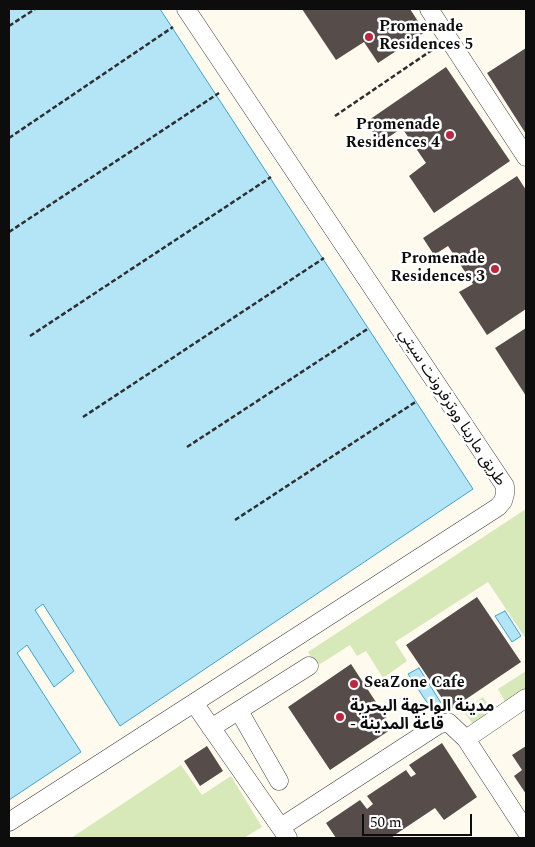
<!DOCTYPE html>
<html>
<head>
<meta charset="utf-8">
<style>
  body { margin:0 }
  #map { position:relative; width:535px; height:847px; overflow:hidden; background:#fffaee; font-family:Spectral,serif }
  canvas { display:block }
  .frame { position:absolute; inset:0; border:10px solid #0d0d0d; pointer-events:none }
  .scale { position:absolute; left:362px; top:814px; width:110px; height:22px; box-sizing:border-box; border:2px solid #0d0d0d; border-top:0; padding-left:6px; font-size:15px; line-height:18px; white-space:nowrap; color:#0d0d0d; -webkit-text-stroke:4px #fff; paint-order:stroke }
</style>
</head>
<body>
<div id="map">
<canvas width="535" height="847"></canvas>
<div class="frame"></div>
<div class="scale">50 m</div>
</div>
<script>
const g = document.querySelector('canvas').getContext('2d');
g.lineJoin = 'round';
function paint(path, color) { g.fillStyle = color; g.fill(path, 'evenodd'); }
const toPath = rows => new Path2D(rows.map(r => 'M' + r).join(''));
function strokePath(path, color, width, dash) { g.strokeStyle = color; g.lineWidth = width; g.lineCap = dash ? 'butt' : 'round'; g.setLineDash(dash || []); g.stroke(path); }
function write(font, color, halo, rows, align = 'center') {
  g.font = font + ' Spectral,"Noto Sans Arabic",serif'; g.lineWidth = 5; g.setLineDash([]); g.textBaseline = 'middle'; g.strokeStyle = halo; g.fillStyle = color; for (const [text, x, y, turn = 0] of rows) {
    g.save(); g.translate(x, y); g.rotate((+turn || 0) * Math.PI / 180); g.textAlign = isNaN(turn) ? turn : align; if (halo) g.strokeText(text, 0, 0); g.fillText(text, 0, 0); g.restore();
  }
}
paint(toPath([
  [526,509,526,639,488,582,395,642,407,661,383,678,366,651,357,656,350,645,317,666,308,652],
  [526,671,526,695,508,707,498,689],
  [483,697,495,715,477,724,473,724,463,711],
  [181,765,202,795,231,776,262,827,244,838,71,838]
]), '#d7e9b8');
const water = toPath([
  [9,9,160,9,473,489,120,726,43,604,35,610,74,671,54,687,27,645,17,653,81,752,9,800,9,9],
  [505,611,521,636,512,642,495,616,505,611],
  [419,668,443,706,434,713,408,674,419,668]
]);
paint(water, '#b3e5f6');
strokePath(water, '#3aa3cd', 1);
paint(toPath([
  [302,9,410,9,425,32,378,63,364,42,336,60],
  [526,48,526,134,487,73],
  [446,67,510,161,434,213,409,176,426,163,402,128,380,143,366,122],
  [517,176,526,190,526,309,487,335,459,292,473,284,448,246,434,255,423,238],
  [526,328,526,396,495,348],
  [477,597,521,662,450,710,406,645],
  [351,664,393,728,330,770,288,707],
  [442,743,477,797,444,820,435,808,393,836,394,838,336,838,326,823,360,800,367,809,373,804,367,796,406,770,411,777,416,774,409,765],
  [207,746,223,771,200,786,184,761],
  [526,746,526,794,514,776,522,770,512,755]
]), '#564d4a');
const minor = toPath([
  [429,9,526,157],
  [194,703,288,838],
  [239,711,279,781],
  [211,728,309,666],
  [466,739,526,698],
  [9,822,498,507,503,501,505,494,505,486,501,480,186,9],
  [281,827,438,725,448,722,466,739,526,831]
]);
strokePath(minor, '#404040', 19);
strokePath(toPath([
  [9,26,35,9],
  [335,116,435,48],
  [9,138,173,27],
  [9,232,219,93],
  [30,336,271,177],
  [83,417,324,258],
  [187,447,369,328],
  [235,520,417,401]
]), '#2f2f2f', 2.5, [5, 2.5]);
strokePath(minor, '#fff', 18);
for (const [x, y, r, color] of [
  [369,37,5,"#bd263e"],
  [450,135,5,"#bd263e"],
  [495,269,5,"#bd263e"],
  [354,684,5,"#bd263e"],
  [340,717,5,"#bd263e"]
]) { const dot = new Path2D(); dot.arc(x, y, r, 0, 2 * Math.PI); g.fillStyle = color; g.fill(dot); strokePath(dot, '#fff', 2); }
write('bold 16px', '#0d0d0d', '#fff', [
  ["Promenade",379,28],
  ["Residences 5",379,46],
  ["Promenade",440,126,"right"],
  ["Residences 4",440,144,"right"],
  ["Promenade",485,260,"right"],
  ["Residences 3",485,278,"right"],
  ["SeaZone Cafe",364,684],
  ["مدينة الواجهة البحرية",350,708],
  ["- قاعة المدينة",350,726]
], 'left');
write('16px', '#0d0d0d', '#fff', [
  ["طريق مارينا ووترفرونت سيتي",451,408,57]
]);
</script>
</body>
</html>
